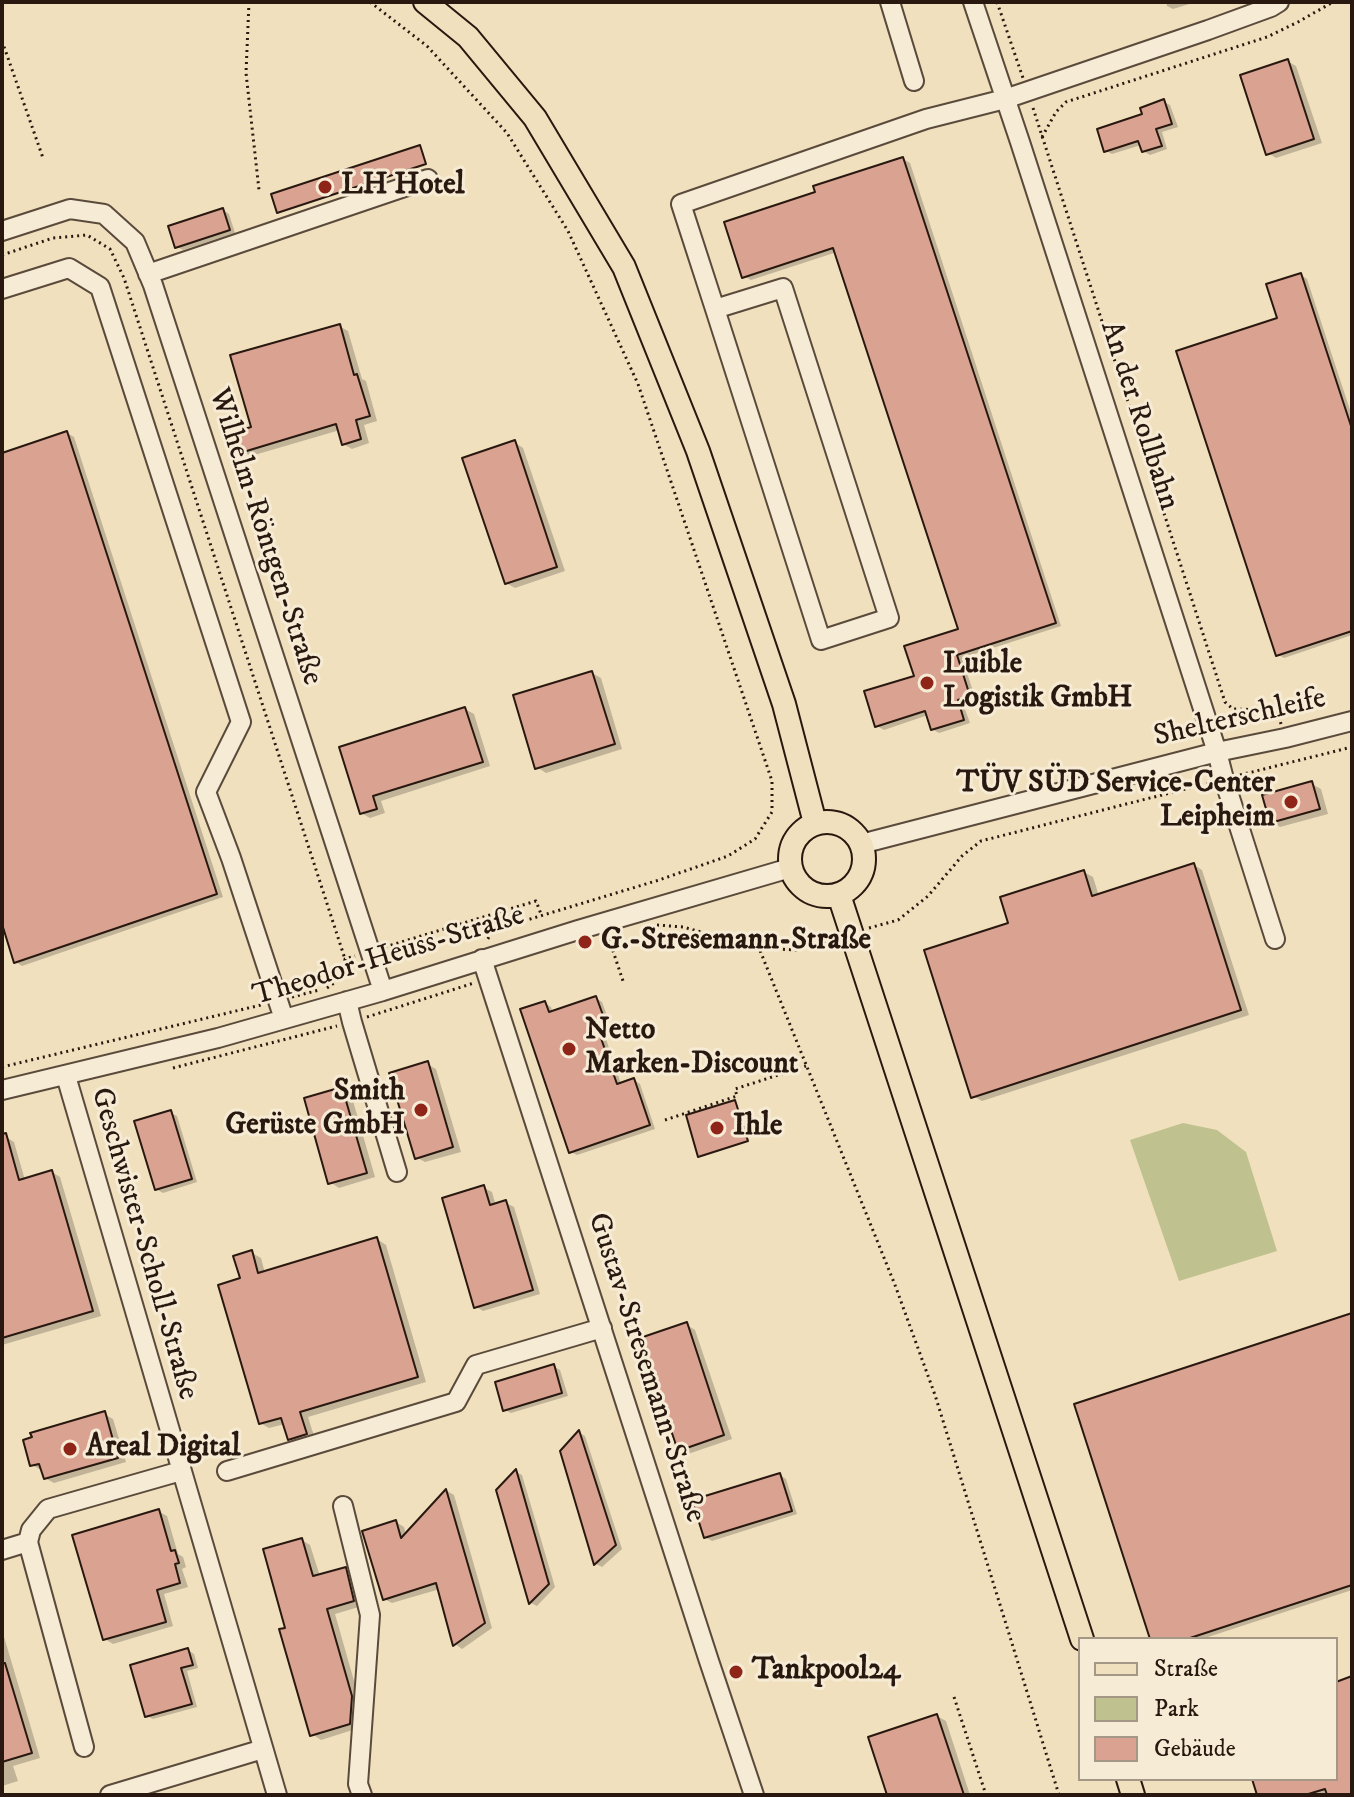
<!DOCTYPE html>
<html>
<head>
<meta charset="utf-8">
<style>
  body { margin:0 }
  #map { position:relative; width:1354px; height:1797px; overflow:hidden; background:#f1e0be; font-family:"IM FELL DW Pica",serif }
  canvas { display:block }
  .frame { position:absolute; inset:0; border:4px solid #28180f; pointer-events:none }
  .legend { position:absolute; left:1078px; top:1637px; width:260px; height:144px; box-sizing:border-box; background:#f6ebd5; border:2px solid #a49786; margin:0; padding:10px 14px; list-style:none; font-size:24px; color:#28180f }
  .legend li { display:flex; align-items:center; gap:16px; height:40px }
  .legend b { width:40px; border:2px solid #a49786 }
</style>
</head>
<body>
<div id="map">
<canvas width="1354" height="1797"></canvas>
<div class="frame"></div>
<ul class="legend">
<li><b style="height:10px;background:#f1e0be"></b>Straße</li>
<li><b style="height:22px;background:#bfc18e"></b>Park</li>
<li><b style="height:22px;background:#d9a291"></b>Gebäude</li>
</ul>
</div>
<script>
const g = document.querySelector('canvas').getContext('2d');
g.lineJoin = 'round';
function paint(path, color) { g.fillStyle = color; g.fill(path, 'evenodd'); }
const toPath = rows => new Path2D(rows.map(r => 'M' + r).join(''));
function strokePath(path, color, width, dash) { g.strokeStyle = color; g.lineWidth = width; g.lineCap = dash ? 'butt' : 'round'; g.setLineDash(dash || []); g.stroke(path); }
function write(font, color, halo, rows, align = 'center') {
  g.font = font + ' "IM FELL DW Pica",serif'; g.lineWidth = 6; g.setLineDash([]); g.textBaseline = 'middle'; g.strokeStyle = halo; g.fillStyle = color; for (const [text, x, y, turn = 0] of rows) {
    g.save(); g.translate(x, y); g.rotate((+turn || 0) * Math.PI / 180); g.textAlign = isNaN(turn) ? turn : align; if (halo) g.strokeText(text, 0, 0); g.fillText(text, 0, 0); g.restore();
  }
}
paint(toPath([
  [1183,1123,1217,1130,1246,1152,1277,1251,1179,1281,1130,1140]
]), '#bfc18e');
paint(toPath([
  [1166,2,1196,2,1173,9,1167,6],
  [1287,61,1296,66,1322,143,1276,158,1268,153],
  [1164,102,1170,105,1178,127,1162,132,1167,149,1150,155,1143,151,1141,145,1112,154,1106,151,1144,115],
  [421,148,426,164,279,212],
  [903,159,910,163,1061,626,962,658,976,700,963,704,970,723,939,733,932,729,928,715,884,730,877,726,916,677,961,631,837,252,751,280,744,276,818,194],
  [223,210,229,214,235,233,183,250,176,246],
  [1301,275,1307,279,1352,416,1352,635,1284,658,1277,654,1280,319],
  [339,326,348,331,362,379,366,381,377,421,364,425,369,443,352,449,343,444,340,430,251,456,242,451,254,428],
  [67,433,74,437,223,897,22,966,16,962,2,918,2,455],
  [514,442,523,448,565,571,515,588,506,583],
  [592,673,601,678,622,749,546,773,537,767],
  [465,709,474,714,490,766,381,801,385,813,370,818,361,813,341,748],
  [1312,784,1321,789,1328,814,1280,827,1272,822],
  [1194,865,1202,870,1249,1015,982,1101,973,1096,1011,924,1084,872,1093,877,1099,896],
  [596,998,602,1002,609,1021,601,1024,621,1084,634,1080,640,1084,655,1129,577,1155,571,1152,545,1003,551,1007,553,1013],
  [427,1064,436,1069,461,1152,425,1162,416,1157],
  [342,1089,351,1094,375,1177,339,1188,330,1182],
  [171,1113,177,1116,197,1182,163,1193,156,1189],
  [6,1137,14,1142,25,1180,52,1172,60,1177,101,1316,2,1345,2,1138],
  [484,1188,492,1192,496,1206,506,1203,514,1207,540,1294,483,1311,475,1306],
  [377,1239,386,1245,426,1382,308,1417,315,1439,298,1444,289,1439,285,1424,269,1428,260,1423,242,1279,252,1253,261,1258,265,1273],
  [1352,1315,1352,1590,1202,1639,1152,1639],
  [687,1325,695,1330,732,1439,688,1454,679,1449],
  [553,1366,560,1370,568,1396,511,1413,505,1410],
  [104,1414,113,1419,126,1462,54,1483,45,1478,43,1469,41,1470,32,1465],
  [580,1433,585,1436,622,1549,602,1567,596,1564,562,1451],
  [516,1472,522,1475,555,1587,537,1606,531,1603,498,1491],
  [780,1475,786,1479,797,1514,712,1541,705,1537],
  [447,1491,454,1495,492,1628,462,1649,455,1644,440,1589,392,1603,384,1599,396,1522,404,1527,406,1535],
  [158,1511,167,1516,178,1554,183,1557,186,1567,182,1569,188,1587,164,1594,173,1626,113,1644,105,1639],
  [302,1540,310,1545,320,1576,345,1569,354,1574,362,1606,335,1614,360,1702,359,1728,321,1740,312,1734,288,1629],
  [2,1630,40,1758,13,1766,18,1781,2,1786],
  [188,1650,194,1654,198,1668,187,1671,197,1707,153,1719,147,1716],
  [1352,1678,1352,1795,1329,1795,1328,1792,1320,1795,1259,1795,1254,1779,1336,1779,1336,1684],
  [937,1716,946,1721,970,1795,889,1795]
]), '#0003');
const building = toPath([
  [1288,59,1314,139,1266,155,1240,75,1288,59],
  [1164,99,1172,124,1156,129,1162,146,1142,152,1138,141,1104,152,1097,129,1142,114,1140,108,1164,99],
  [420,145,426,164,277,213,271,194,420,145],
  [903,157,1056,623,957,655,970,696,958,700,964,720,931,730,925,711,875,727,864,691,914,676,904,646,958,629,833,248,742,278,724,222,815,192,813,186,903,157],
  [223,208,230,230,175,248,168,226,223,208],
  [1301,273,1352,429,1352,631,1276,656,1176,351,1277,318,1266,284,1301,273],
  [340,324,354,375,357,374,370,416,356,420,361,439,342,445,336,424,240,453,234,432,251,427,230,355,340,324],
  [67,431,217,894,14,963,2,924,2,453,67,431],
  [515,440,557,567,505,584,462,458,515,440],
  [592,671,615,744,535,769,513,695,592,671],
  [465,707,483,762,373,796,377,809,360,814,339,747,465,707],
  [1312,781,1320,809,1270,823,1262,795,1312,781],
  [1194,863,1241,1010,971,1098,924,950,1008,923,1000,897,1084,870,1092,896,1194,863],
  [596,996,604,1018,595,1021,617,1084,634,1078,650,1125,569,1153,520,1009,545,1001,549,1012,596,996],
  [428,1061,453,1147,415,1159,389,1073,428,1061],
  [342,1087,367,1173,328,1184,304,1098,342,1087],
  [735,1100,748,1141,698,1157,686,1115,735,1100],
  [171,1110,192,1179,155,1190,134,1121,171,1110],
  [6,1133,19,1180,52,1170,93,1311,2,1338,2,1134,6,1133],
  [484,1185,490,1205,506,1200,533,1290,474,1308,442,1198,484,1185],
  [377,1237,418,1377,300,1412,307,1434,288,1440,281,1418,259,1424,218,1285,240,1278,233,1256,252,1250,258,1273,377,1237],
  [1352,1313,1352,1585,1187,1639,1150,1639,1074,1404,1352,1313],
  [687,1322,724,1435,678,1451,640,1338,687,1322],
  [554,1364,562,1393,503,1411,495,1382,554,1364],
  [105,1411,118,1458,44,1479,39,1464,30,1466,23,1440,32,1437,30,1433,105,1411],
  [579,1430,616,1545,594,1565,560,1451,579,1430],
  [516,1469,549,1584,529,1604,496,1490,516,1469],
  [780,1473,792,1511,704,1538,692,1500,780,1473],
  [446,1489,485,1623,453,1646,436,1583,383,1600,362,1531,396,1520,401,1538,446,1489],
  [159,1509,171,1551,175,1550,179,1563,175,1564,180,1583,157,1590,166,1622,103,1640,72,1535,159,1509],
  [302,1538,313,1576,346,1567,354,1601,327,1609,352,1696,350,1724,310,1736,279,1629,285,1628,263,1549,302,1538],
  [188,1648,193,1665,181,1668,192,1704,145,1717,130,1665,188,1648],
  [2,1663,5,1663,32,1753,2,1762,2,1663],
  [1352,1676,1352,1795,1327,1795,1325,1789,1305,1795,1257,1795,1252,1779,1336,1779,1336,1682,1352,1676],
  [937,1714,964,1795,887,1795,868,1737,937,1714]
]);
paint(building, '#d9a291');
strokePath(building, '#28180f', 2);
const minor = toPath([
  [890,2,914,81],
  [973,2,1020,142,1217,752,1224,779,1275,939],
  [2,231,70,209,104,214,135,242,153,285,383,991],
  [148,274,428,179],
  [2,289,69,268,100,287,241,722,206,792,231,858,284,1019],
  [715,309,783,288,889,618,821,640,715,309,681,204,926,119,1005,99,1208,30,1271,7,1279,2],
  [861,844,1217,752,1285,738,1352,721],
  [482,959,709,1661,754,1795],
  [347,1001,352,1022,397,1172],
  [66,1076,277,1795],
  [2,1090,218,1038,383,991,578,930,790,868],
  [227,1471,456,1402,476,1365,602,1328],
  [343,1506,370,1615,358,1784,362,1795],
  [2,1550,28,1542],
  [84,1747,28,1542,31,1530,48,1509,181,1471],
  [110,1795,263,1749]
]);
const major = toPath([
  [425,2,468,37,535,118,624,267,698,451,784,704,815,823],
  '790 859a37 37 0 1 1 74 0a37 37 0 1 1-74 0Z',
  [839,895,1082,1639],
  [1128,1779,1133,1795]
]);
strokePath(minor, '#5a4a3b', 22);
strokePath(major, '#28180f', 26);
strokePath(toPath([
  [249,2,246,73,259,190],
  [370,2,427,46,507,133,568,231,638,384,772,781,772,812,755,839,728,856,659,880,494,930,487,940],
  [997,2,1023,78],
  [2,41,43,158],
  [1033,108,1225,702,1233,709,1271,710,1278,713,1281,724],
  [1042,137,1056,112,1066,102,1267,37,1298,22,1333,2],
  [2,255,53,238,87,235,110,249,124,278,345,959],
  [1240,775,1352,747],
  [657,925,683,927,759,948,895,1285,935,1395,1059,1795],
  [869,928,898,920,928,896,962,856,981,841,1209,783],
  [609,939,623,981],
  [385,947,536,901,541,914],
  [759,948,796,950,833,939],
  [327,988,344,976,345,959,355,956],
  [292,997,319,990],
  [367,1017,474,983],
  [2,1067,261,1005],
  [173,1068,337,1026],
  [665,1120,737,1096,735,1089,806,1066],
  [954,1697,986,1795]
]), '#28180f', 3, [2, 4]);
strokePath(minor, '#f6ebd5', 18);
strokePath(major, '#f1e0be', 22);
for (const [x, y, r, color] of [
  [325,187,8,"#8f2418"],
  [927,683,8,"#8f2418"],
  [1291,802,8,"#8f2418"],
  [585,942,8,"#8f2418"],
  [569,1049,8,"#8f2418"],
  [421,1110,8,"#8f2418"],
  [717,1128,8,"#8f2418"],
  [70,1449,8,"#8f2418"],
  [736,1672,8,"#8f2418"]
]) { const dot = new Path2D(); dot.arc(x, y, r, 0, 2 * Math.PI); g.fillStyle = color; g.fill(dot); strokePath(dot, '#f6ebd5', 3); }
write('bold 30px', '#28180f', '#f6ebd5', [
  ["LH Hotel",341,187],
  ["Luible",943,666],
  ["Logistik GmbH",943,700],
  ["TÜV SÜD Service-Center",1275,785,"right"],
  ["Leipheim",1275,819,"right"],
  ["G.-Stresemann-Straße",601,942],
  ["Netto",585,1032],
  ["Marken-Discount",585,1066],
  ["Smith",405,1093,"right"],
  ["Gerüste GmbH",405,1127,"right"],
  ["Ihle",733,1128],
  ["Areal Digital",86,1449],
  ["Tankpool24",752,1672]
], 'left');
write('30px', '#28180f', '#f6ebd5', [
  ["An der Rollbahn",1138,416,72],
  ["Wilhelm-Röntgen-Straße",264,537,72],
  ["Shelterschleife",1240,719,-13],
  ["Theodor-Heuss-Straße",389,957,-17],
  ["Geschwister-Scholl-Straße",143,1244,74],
  ["Gustav-Stresemann-Straße",645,1368,72]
]);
</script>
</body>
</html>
